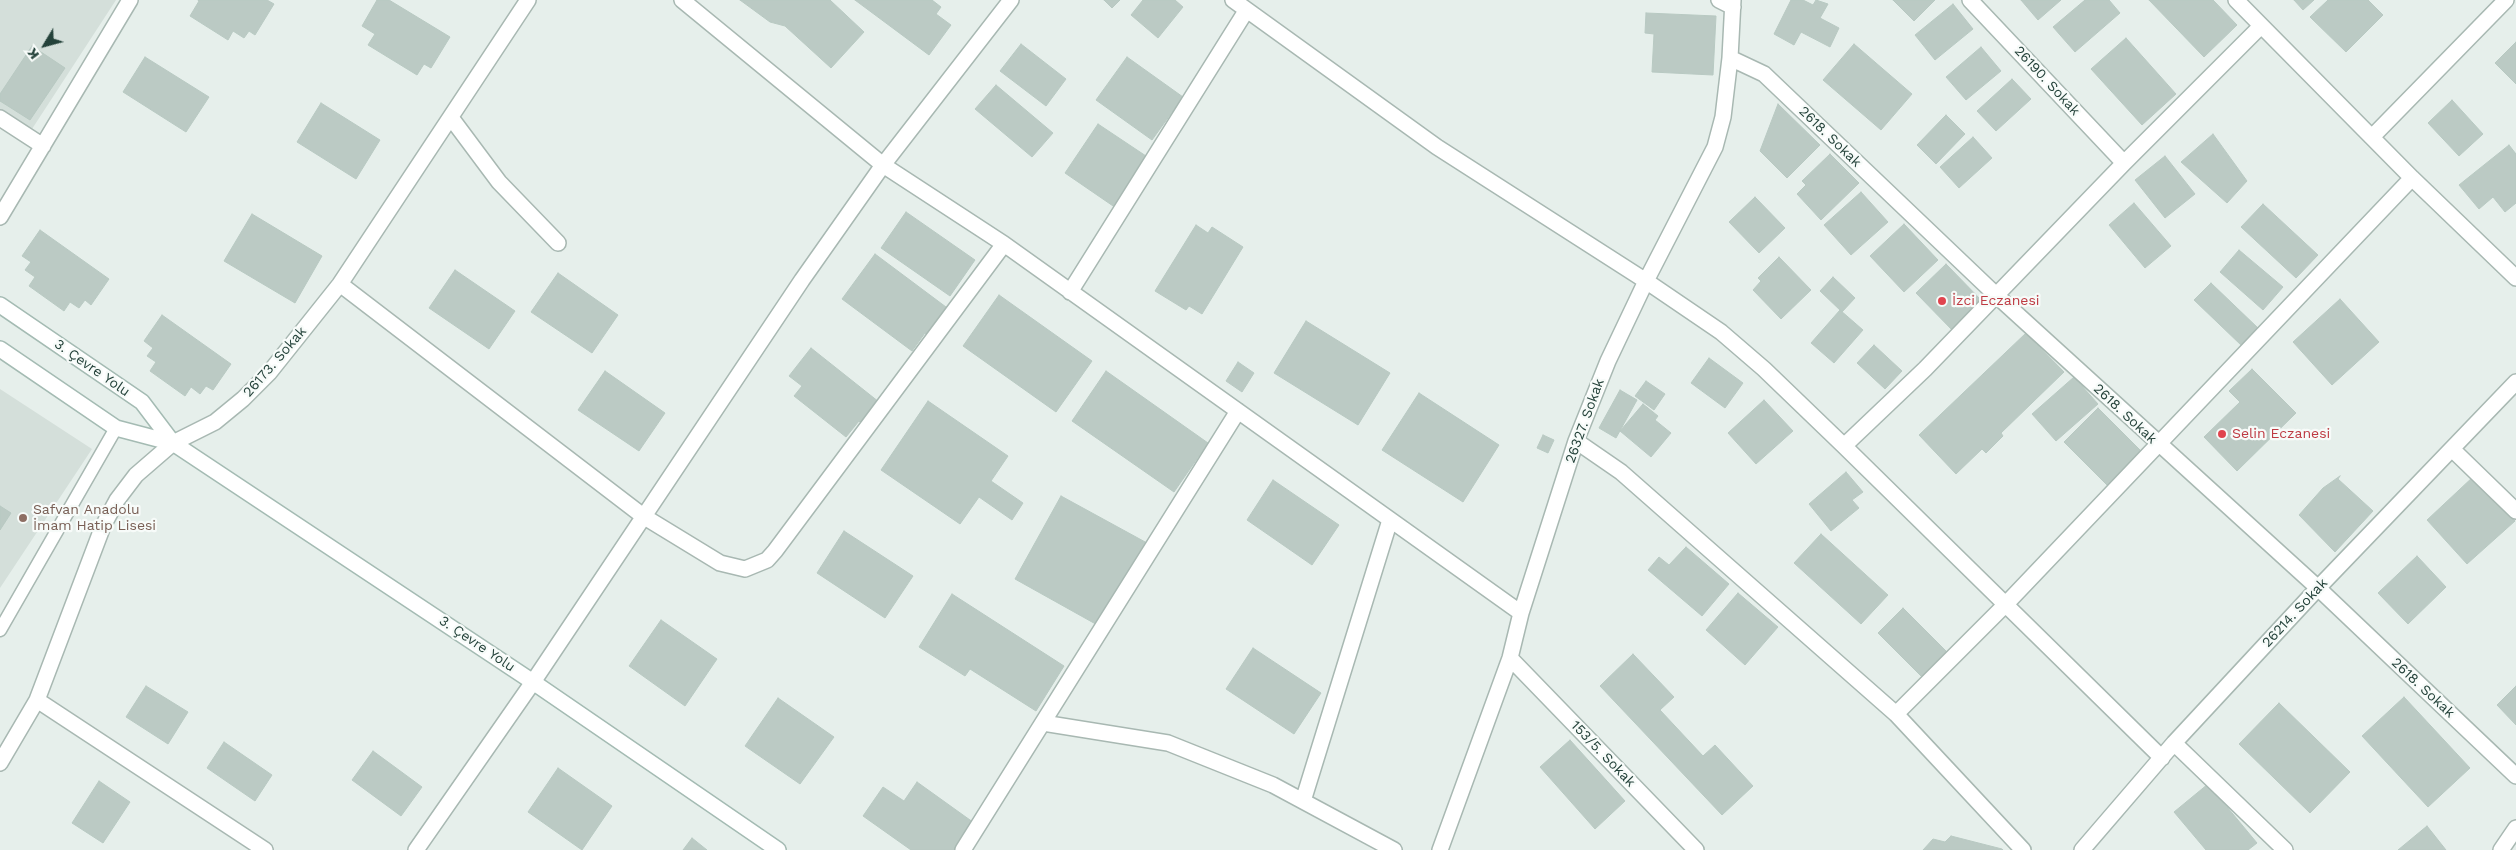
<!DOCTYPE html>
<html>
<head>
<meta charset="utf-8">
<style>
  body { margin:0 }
  #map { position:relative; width:2516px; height:850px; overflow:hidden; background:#e6efeb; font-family:"Work Sans",sans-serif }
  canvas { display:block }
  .north { position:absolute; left:20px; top:20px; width:50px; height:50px; -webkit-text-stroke:4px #f7fbf9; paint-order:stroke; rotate:233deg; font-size:14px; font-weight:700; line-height:20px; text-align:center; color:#24423a }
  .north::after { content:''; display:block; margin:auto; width:18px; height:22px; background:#24423a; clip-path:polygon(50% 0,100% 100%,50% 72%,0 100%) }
</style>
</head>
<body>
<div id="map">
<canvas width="2516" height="850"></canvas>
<div class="north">K</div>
</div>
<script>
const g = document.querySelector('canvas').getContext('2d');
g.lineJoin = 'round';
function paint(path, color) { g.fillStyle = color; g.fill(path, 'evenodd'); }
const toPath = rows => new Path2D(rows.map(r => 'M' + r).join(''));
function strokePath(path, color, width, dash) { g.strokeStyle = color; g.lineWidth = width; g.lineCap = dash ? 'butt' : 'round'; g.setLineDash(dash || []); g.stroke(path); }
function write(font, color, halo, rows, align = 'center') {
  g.font = font + ' "Work Sans",sans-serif'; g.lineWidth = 4.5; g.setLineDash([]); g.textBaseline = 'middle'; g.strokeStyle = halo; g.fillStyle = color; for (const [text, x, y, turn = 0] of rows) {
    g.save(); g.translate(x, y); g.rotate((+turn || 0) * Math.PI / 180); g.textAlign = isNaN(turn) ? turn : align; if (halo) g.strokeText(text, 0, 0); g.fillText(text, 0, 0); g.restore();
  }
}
paint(toPath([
  [0,0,116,0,32,129,0,109],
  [0,389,92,449,0,588]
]), '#d4dfda');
const building = toPath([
  [198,0,267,0,274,4,255,35,249,31,244,38,233,31,228,40,190,16,199,1,198,0],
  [377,0,389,0,450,37,431,68,424,64,417,75,368,45,375,34,362,26,377,0],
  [740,0,830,0,864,32,831,68,785,26,770,22,740,0],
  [855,0,932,0,941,7,936,14,951,25,929,55,855,0],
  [1104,0,1120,0,1112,8,1104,0],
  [1143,0,1175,0,1183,7,1158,38,1131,15,1143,0],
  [1791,0,1803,0,1813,5,1816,0,1828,4,1820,18,1839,28,1830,47,1801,32,1794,45,1774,34,1791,0],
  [1893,0,1935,0,1914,21,1893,0],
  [2021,0,2061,0,2038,20,2021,0],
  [2085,0,2109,0,2120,13,2075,52,2053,27,2085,0],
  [2149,0,2213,0,2237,25,2204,57,2149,0],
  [2294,0,2314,0,2303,10,2294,0],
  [2328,0,2368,0,2383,15,2346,52,2310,17,2328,0],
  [1953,4,1973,29,1935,60,1915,35,1953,4],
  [1646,13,1716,16,1713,75,1652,72,1654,34,1645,33,1646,13],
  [2126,38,2176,94,2142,125,2091,69,2126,38],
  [2516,42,2516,84,2495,63,2516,42],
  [1021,44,1066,79,1046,106,1000,71,1021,44],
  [1854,44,1912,94,1881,130,1823,80,1854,44],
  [32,46,65,68,30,120,0,101,0,94,32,46],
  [1981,47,2001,71,1966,100,1946,77,1981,47],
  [145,57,209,97,186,132,123,92,145,57],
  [1127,57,1183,97,1152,140,1096,100,1127,57],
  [2012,79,2031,99,1996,131,1977,111,2012,79],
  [996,85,1053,133,1032,157,975,109,996,85],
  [2452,100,2483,134,2459,156,2428,123,2452,100],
  [321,103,380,140,356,179,297,142,321,103],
  [1778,104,1820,145,1787,178,1760,151,1778,104],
  [1946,115,1965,134,1936,164,1917,145,1946,115],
  [1098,124,1149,158,1116,208,1065,173,1098,124],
  [2213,134,2247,181,2227,203,2181,162,2213,134],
  [1973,137,1992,158,1959,188,1940,167,1973,137],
  [2509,145,2516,154,2516,203,2505,212,2493,197,2479,209,2459,185,2509,145],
  [1830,154,1859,183,1821,220,1797,194,1806,185,1802,181,1830,154],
  [2165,156,2195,194,2165,218,2135,180,2165,156],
  [1861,192,1888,222,1851,255,1824,225,1861,192],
  [1755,197,1785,228,1759,253,1729,222,1755,197],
  [2134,203,2171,246,2145,268,2109,225,2134,203],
  [2263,204,2318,255,2296,278,2241,227,2263,204],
  [906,212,975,260,950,296,881,248,906,212],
  [252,214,322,256,295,303,224,261,252,214],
  [1904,224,1938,260,1904,292,1870,256,1904,224],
  [1196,225,1208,233,1212,227,1243,247,1202,314,1189,306,1186,310,1155,291,1196,225],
  [40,230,109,279,91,305,85,300,79,308,70,302,64,311,29,286,35,277,25,270,31,262,22,256,40,230],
  [2239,250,2283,287,2263,310,2220,272,2239,250],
  [875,254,950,310,930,337,925,333,912,351,842,299,875,254],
  [1779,257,1811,290,1781,319,1753,290,1761,281,1758,278,1779,257],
  [1946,264,1984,303,1954,332,1916,293,1946,264],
  [455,270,515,311,489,349,429,308,455,270],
  [558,273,618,315,592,353,531,312,558,273],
  [1833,277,1855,298,1842,312,1820,291,1833,277],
  [2211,283,2258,328,2242,346,2194,300,2211,283],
  [999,295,1092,361,1056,412,963,346,999,295],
  [2340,299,2379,342,2332,385,2293,342,2340,299],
  [1840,310,1863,330,1834,363,1811,343,1840,310],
  [162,315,231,364,213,390,206,386,200,394,191,387,185,396,150,371,156,362,147,356,153,348,144,341,162,315],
  [1306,321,1390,373,1358,425,1274,373,1306,321],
  [2026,333,2064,372,2001,433,2003,436,1986,453,1982,449,1956,474,1919,435,2026,333],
  [1874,345,1902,371,1885,389,1857,363,1874,345],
  [811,348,879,402,862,424,859,421,846,437,794,396,802,386,789,376,811,348],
  [1709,358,1743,383,1725,408,1691,383,1709,358],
  [1238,362,1254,373,1242,392,1226,381,1238,362],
  [2252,369,2296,413,2237,471,2204,437,2240,402,2229,391,2252,369],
  [605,371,665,413,639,451,578,410,605,371],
  [1106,371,1208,443,1174,492,1072,421,1106,371],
  [2074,377,2098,404,2056,441,2032,414,2074,377],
  [1646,381,1665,394,1654,410,1635,396,1646,381],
  [1620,390,1637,400,1616,438,1599,428,1620,390],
  [1419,393,1499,445,1463,502,1382,450,1419,393],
  [1764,400,1793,431,1756,464,1728,433,1764,400],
  [928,401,1008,456,991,481,1023,503,1012,520,979,497,960,524,881,470,928,401],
  [1643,404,1658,416,1655,420,1671,433,1651,457,1620,431,1643,404],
  [2098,408,2145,455,2111,489,2064,442,2098,408],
  [1543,435,1554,440,1548,453,1537,448,1543,435],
  [1846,472,1863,492,1852,500,1859,508,1831,531,1809,504,1846,472],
  [2340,476,2338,479,2373,511,2335,552,2299,515,2323,488,2340,476],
  [2474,476,2515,521,2467,564,2427,520,2474,476],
  [1273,480,1339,525,1312,565,1247,520,1273,480],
  [1061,496,1147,543,1101,627,1015,579,1061,496],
  [0,506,11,513,0,530,0,506],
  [844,531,913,576,885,618,817,573,844,531],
  [1821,534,1888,595,1861,624,1794,563,1821,534],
  [1686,547,1729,584,1702,616,1648,570,1659,557,1669,565,1686,547],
  [2417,556,2446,587,2408,624,2378,593,2417,556],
  [1738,593,1778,627,1745,665,1706,630,1738,593],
  [952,594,1064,666,1036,711,970,669,965,676,919,647,952,594],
  [1903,608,1950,655,1925,680,1878,633,1903,608],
  [661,620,717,659,685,706,629,666,661,620],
  [1253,648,1321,693,1294,734,1226,689,1253,648],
  [1633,654,1674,697,1660,710,1703,756,1715,745,1753,786,1722,815,1600,686,1633,654],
  [146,686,188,712,168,744,126,717,146,686],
  [2516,686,2516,725,2497,705,2516,686],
  [2404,697,2470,768,2428,807,2362,736,2404,697],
  [778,698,834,737,800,784,745,746,778,698],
  [2279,703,2350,772,2310,813,2239,744,2279,703],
  [1570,740,1625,801,1595,829,1540,767,1570,740],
  [224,742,272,775,255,801,207,768,224,742],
  [373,751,422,787,401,816,352,780,373,751],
  [558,768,612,806,582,850,528,812,558,768],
  [99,781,130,802,103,843,72,823,99,781],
  [917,782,977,825,959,850,911,850,863,816,883,787,904,801,917,782],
  [2208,784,2257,843,2248,850,2206,850,2174,812,2208,784],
  [2427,826,2446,850,2398,850,2427,826],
  [1951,836,2002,849,2003,850,1923,850,1933,839,1945,842,1951,836],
  [692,838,707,850,683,850,692,838]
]);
paint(building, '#bbcac4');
strokePath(building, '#b8c9c2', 1);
const service = toPath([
  [0,630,116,428]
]);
const minor = toPath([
  [682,0,883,165,1004,244,1521,613],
  [1233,0,1437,147,1646,281,1721,332,1764,369,1844,446,2162,758],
  [1719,0,1733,7],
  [1970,0,2124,163],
  [2236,0,2412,178,2516,278],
  [1730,58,1764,74,1997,296,2318,588,2516,776],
  [0,118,43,146],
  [452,119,499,182,558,243],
  [2372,137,2506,0],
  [0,217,130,0],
  [340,284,643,516,720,563,745,569,767,560,775,551,1004,244],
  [1070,292,1246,11],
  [1576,441,1621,472,1896,714,2023,850],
  [1844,446,1925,369,2124,163,2261,26],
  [2452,449,2516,511],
  [1510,658,1696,850],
  [37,700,265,850],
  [1896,714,2006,604,2412,178],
  [1043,723,1168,743,1273,785,1394,850],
  [2174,743,2285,850],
  [0,763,37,700,103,526,117,500,136,475,173,443,215,422,243,399,269,373,340,284,528,0],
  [1303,801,1390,520],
  [416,850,533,682,802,280,883,165,1011,0],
  [963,850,1238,411],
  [1440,850,1510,658,1521,613,1576,441,1608,361,1646,281,1715,147,1723,117,1730,58,1733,0],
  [2082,850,2174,743,2318,588,2516,382],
  [2501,850,2516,828]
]);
const secondary = toPath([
  [0,305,142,402,173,443,116,428,0,349],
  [173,443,533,682,778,850]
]);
strokePath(service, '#a8b8b2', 15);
strokePath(minor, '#a8b8b2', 18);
strokePath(secondary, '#a4bbb3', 18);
strokePath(service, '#fff', 12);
strokePath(minor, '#fff', 15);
strokePath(secondary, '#fff', 15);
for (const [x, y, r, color] of [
  [1942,301,5,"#e0444e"],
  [2222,434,5,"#e0444e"],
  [23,518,5,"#8d6e63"]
]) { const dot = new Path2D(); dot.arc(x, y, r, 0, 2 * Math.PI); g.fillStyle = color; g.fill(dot); strokePath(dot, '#f7fbf9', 2); }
write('14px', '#24423a', '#f7fbf9', [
  ["26190. Sokak",2047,81,47],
  ["2618. Sokak",1830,137,44],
  ["26173. Sokak",275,362,-49],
  ["3. Çevre Yolu",92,368,35],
  ["2618. Sokak",2125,414,43],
  ["26327. Sokak",1585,421,-70],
  ["26214. Sokak",2295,613,-47],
  ["3. Çevre Yolu",477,644,34],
  ["2618. Sokak",2423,688,43],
  ["153/5. Sokak",1603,754,46]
]);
write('14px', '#be3a42', '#f7fbf9', [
  ["İzci Eczanesi",1952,301],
  ["Selin Eczanesi",2232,434]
], 'left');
write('14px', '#785e54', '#f7fbf9', [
  ["Safvan Anadolu",33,510],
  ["İmam Hatip Lisesi",33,526]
], 'left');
</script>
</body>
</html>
